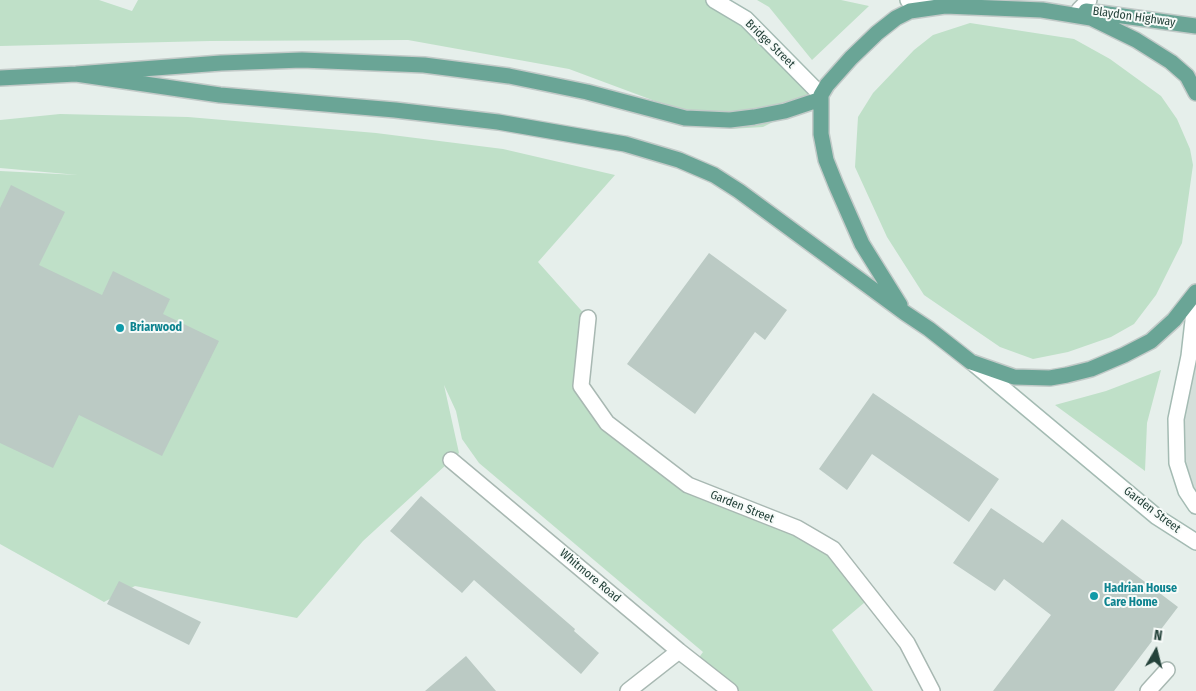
<!DOCTYPE html>
<html>
<head>
<meta charset="utf-8">
<style>
  body { margin:0 }
  #map { position:relative; width:1196px; height:691px; overflow:hidden; background:#e6efeb; font-family:"Fira Sans Condensed",sans-serif }
  canvas { display:block }
  .north { position:absolute; left:1131px; top:626px; width:50px; height:50px; -webkit-text-stroke:4px #f7fbf9; paint-order:stroke; rotate:8deg; font-size:14px; font-weight:700; line-height:20px; text-align:center; color:#24423a }
  .north::after { content:''; display:block; margin:auto; width:18px; height:22px; background:#24423a; clip-path:polygon(50% 0,100% 100%,50% 72%,0 100%) }
</style>
</head>
<body>
<div id="map">
<canvas width="1196" height="691"></canvas>
<div class="north">N</div>
</div>
<script>
const g = document.querySelector('canvas').getContext('2d');
g.lineJoin = 'round';
function paint(path, color) { g.fillStyle = color; g.fill(path, 'evenodd'); }
const toPath = rows => new Path2D(rows.map(r => 'M' + r).join(''));
function strokePath(path, color, width, dash) { g.strokeStyle = color; g.lineWidth = width; g.lineCap = dash ? 'butt' : 'round'; g.setLineDash(dash || []); g.stroke(path); }
function write(font, color, halo, rows, align = 'center') {
  g.font = font + ' "Fira Sans Condensed",sans-serif'; g.lineWidth = 4; g.setLineDash([]); g.textBaseline = 'middle'; g.strokeStyle = halo; g.fillStyle = color; for (const [text, x, y, turn = 0] of rows) {
    g.save(); g.translate(x, y); g.rotate((+turn || 0) * Math.PI / 180); g.textAlign = isNaN(turn) ? turn : align; if (halo) g.strokeText(text, 0, 0); g.fillText(text, 0, 0); g.restore();
  }
}
paint(toPath([
  [1196,294,1196,506,1177,463]
]), '#d4dfda');
paint(toPath([
  [0,0,99,0,132,11,138,0,711,0,746,19,823,97,763,127,730,129,569,69,408,40,210,41,0,46],
  [757,0,841,0,869,6,812,60,769,7],
  [970,23,1074,39,1110,59,1161,96,1177,119,1190,149,1193,165,1182,243,1156,295,1134,324,1111,337,1068,352,1033,359,1000,347,924,295,887,237,855,167,858,117,873,93,914,50,933,35],
  [60,114,188,117,376,133,503,149,615,175,538,262,588,318,581,386,607,423,688,485,833,549,871,597,832,630,873,691,730,691,695,663,703,652,479,463,462,439,456,411,444,385,459,453,363,541,297,618,135,586,104,602,0,544,0,171,78,175,0,168,0,120],
  [1161,370,1147,423,1145,471,1055,405,1106,391]
]), '#bfe0c8');
paint(toPath([
  [11,185,65,212,39,265,102,295,113,271,170,299,163,314,219,341,162,456,79,415,53,468,0,443,0,208],
  [709,253,787,310,765,340,755,332,695,414,627,364],
  [873,393,999,479,969,522,872,454,847,490,819,469],
  [421,496,575,629,574,631,599,653,581,674,474,580,462,593,390,531],
  [991,508,1043,543,1062,519,1178,607,1114,691,993,691,1051,615,1004,579,995,591,953,563],
  [119,581,201,622,189,645,107,604],
  [466,656,496,691,425,691]
]), '#bbcac4');
const lane = toPath([
  [1079,10,1089,0],
  [1148,691,1167,670]
]);
const street = toPath([
  [588,318,581,386,607,423,688,485,797,528,833,549,907,643,932,691],
  [451,460,679,651,730,691],
  [628,691,679,651]
]);
const secondary = toPath([
  [714,0,746,19,821,95],
  [908,0,941,5],
  [1196,294,1189,356,1176,419,1177,463,1186,491,1196,506],
  [973,363,1157,517,1196,542]
]);
const primary = toPath([
  [1086,11,1196,26],
  [76,74,220,95,395,110,498,122,625,144,679,160,714,175,739,191,905,313,929,329,971,362,1014,377,1050,378,1067,375,1091,369,1124,355,1151,341,1174,320,1196,292],
  [0,78,76,74,221,63,302,60,424,65,509,76,587,92,685,118,730,120,754,117,785,111,821,99],
  [900,305,862,244,836,185,826,160,821,134,821,95,827,85,851,58,877,33,896,18,910,11,945,6,1042,10,1091,18,1136,40,1171,62,1187,76,1196,93]
]);
strokePath(lane, '#a8b8b2', 18);
strokePath(street, '#a8b8b2', 18);
strokePath(secondary, '#a4bbb3', 18);
strokePath(primary, '#c2cac8', 18);
strokePath(lane, '#fff', 15);
strokePath(street, '#fff', 15);
strokePath(secondary, '#fff', 15);
strokePath(primary, '#6aa596', 15);
for (const [x, y, r, color] of [
  [120,328,5,"#0f9aa8"],
  [1094,596,5,"#0f9aa8"]
]) { const dot = new Path2D(); dot.arc(x, y, r, 0, 2 * Math.PI); g.fillStyle = color; g.fill(dot); strokePath(dot, '#f7fbf9', 2); }
write('12px', '#24423a', '#f7fbf9', [
  ["Blaydon Highway",1134,17,8],
  ["Bridge Street",770,44,44],
  ["Garden Street",742,507,22],
  ["Garden Street",1152,510,37],
  ["Whitmore Road",590,576,40]
]);
write('bold 12px', '#0d838f', '#f7fbf9', [
  ["Briarwood",130,328],
  ["Hadrian House",1104,589],
  ["Care Home",1104,603]
], 'left');
</script>
</body>
</html>
